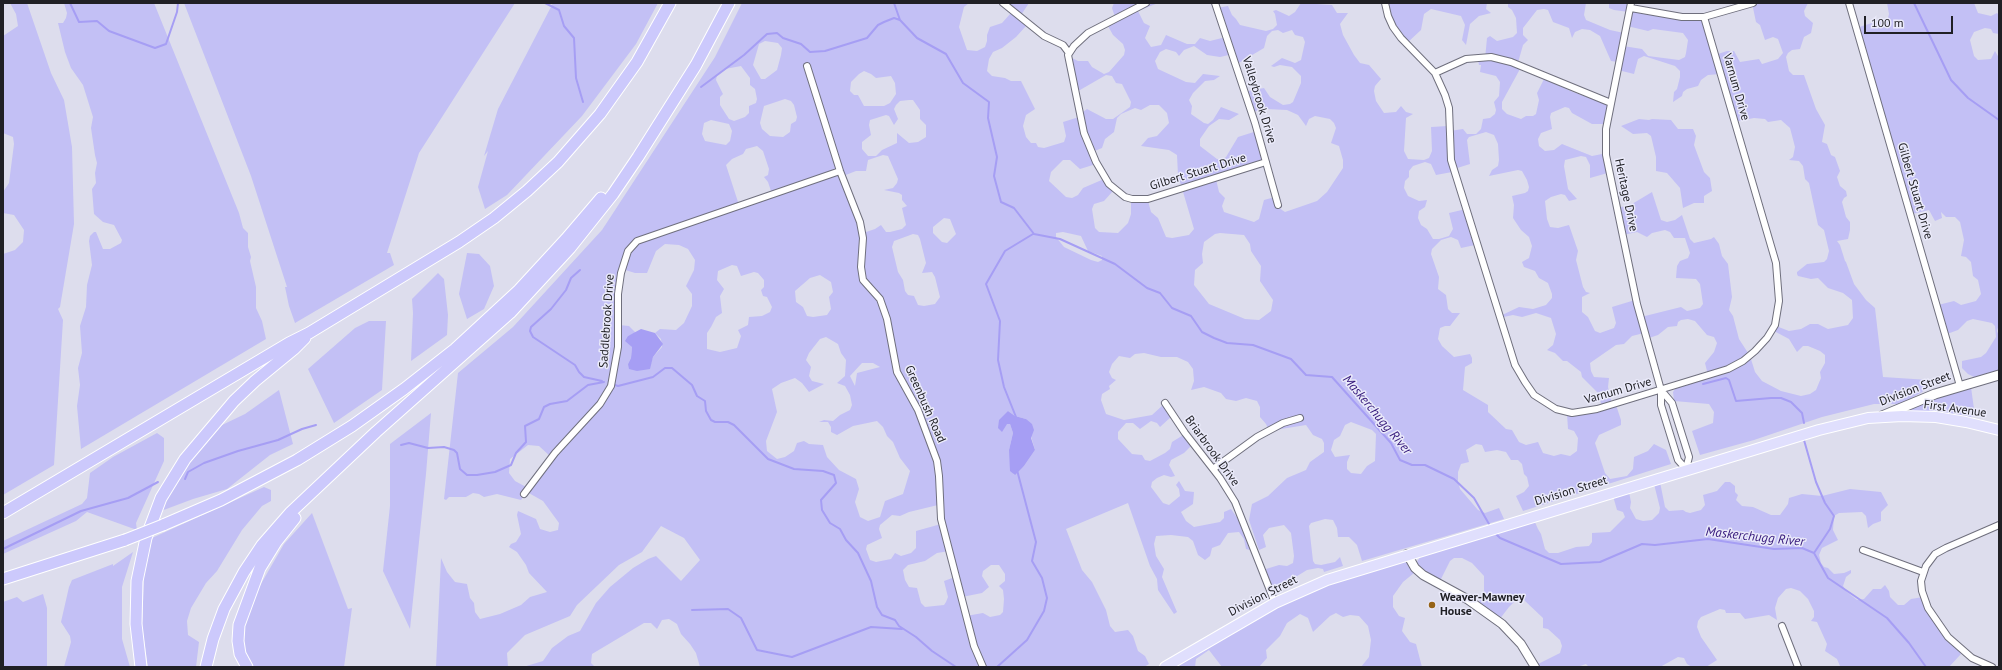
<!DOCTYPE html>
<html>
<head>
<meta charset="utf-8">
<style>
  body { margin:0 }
  #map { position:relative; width:2002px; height:670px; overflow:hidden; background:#dddded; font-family:"PT Sans",sans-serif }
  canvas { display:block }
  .frame { position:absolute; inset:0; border:4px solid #202025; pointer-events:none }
  .scale { position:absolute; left:1864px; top:16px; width:89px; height:18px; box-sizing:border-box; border:2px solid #202025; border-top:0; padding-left:5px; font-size:12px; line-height:14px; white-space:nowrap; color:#202025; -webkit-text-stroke:3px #eaeafa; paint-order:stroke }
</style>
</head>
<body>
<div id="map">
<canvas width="2002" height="670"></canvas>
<div class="frame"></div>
<div class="scale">100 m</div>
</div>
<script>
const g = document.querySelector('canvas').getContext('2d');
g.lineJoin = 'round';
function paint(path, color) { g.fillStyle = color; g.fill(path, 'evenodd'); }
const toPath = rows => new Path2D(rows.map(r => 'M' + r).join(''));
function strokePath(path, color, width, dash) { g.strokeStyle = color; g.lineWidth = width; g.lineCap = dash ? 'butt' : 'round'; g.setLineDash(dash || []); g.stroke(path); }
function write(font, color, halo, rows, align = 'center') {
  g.font = font + ' "PT Sans",sans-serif'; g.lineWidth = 3; g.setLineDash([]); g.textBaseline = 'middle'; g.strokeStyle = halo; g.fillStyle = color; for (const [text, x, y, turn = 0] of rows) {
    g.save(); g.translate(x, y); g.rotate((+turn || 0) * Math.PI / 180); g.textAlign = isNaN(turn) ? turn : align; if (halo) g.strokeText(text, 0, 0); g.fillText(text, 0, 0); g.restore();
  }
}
paint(toPath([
  [10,3,27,3,51,73,64,100,72,147,74,224,60,307,58,309,63,320,54,465,3,495,3,254,15,250,23,242,24,230,14,215,3,213,3,192,9,183,14,144,13,137,3,133,3,36,18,26,16,14],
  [64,3,154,3,239,213,243,228,248,233,248,247,251,257,250,261,256,287,256,308,262,321,266,339,81,449,77,406,80,385,78,368,82,353,80,326,86,307,87,285,92,265,89,241,90,236,94,232,96,232,103,249,110,249,121,243,122,240,114,225,103,222,94,214,92,189,96,183,95,173,97,163,95,155,91,128,93,117,83,85,71,68,65,52,58,23,63,23,66,18,67,13],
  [184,3,515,3,419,153,387,253,390,253,394,265,295,323,289,306,285,287,287,287,251,176],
  [553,3,658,3,636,44,582,116,507,195,485,209,478,187,488,151,484,156,498,109],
  [742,3,969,3,964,7,959,27,967,50,977,51,985,47,987,41,987,35,990,27,1002,23,1011,13,1002,3,1029,3,1019,18,1026,26,1016,37,1002,48,993,52,989,59,987,71,992,76,1005,78,1011,81,1021,81,1035,109,1026,115,1023,126,1026,137,1031,143,1036,143,1038,147,1044,148,1064,142,1066,136,1063,122,1079,117,1079,115,1087,109,1106,119,1113,119,1130,107,1131,102,1122,84,1116,83,1112,76,1106,75,1080,90,1073,88,1068,56,1078,61,1088,61,1092,67,1104,74,1109,72,1124,55,1125,50,1123,44,1113,35,1108,26,1116,20,1112,8,1114,3,1158,3,1138,11,1144,23,1150,26,1145,38,1151,47,1161,45,1166,35,1187,44,1195,44,1200,38,1210,41,1226,37,1217,8,1228,6,1232,15,1236,19,1240,25,1266,31,1273,29,1277,25,1275,14,1273,11,1276,10,1289,16,1295,12,1301,3,1332,5,1337,13,1348,13,1340,24,1343,35,1354,55,1360,63,1369,65,1381,79,1375,86,1374,91,1376,101,1384,113,1396,112,1401,106,1406,112,1413,114,1406,118,1404,151,1408,159,1424,160,1429,158,1432,151,1431,127,1448,126,1450,131,1463,129,1467,134,1476,134,1481,129,1483,119,1490,118,1495,114,1496,110,1494,102,1499,96,1500,82,1496,76,1480,72,1481,65,1479,65,1478,60,1485,59,1487,38,1490,36,1497,41,1513,37,1517,33,1516,18,1512,10,1508,7,1508,3,1586,3,1584,15,1586,20,1610,30,1624,33,1623,46,1642,49,1648,56,1679,60,1685,57,1686,53,1688,40,1683,33,1653,29,1648,31,1627,26,1629,12,1614,10,1609,8,1609,3,1631,3,1631,8,1701,16,1715,55,1727,51,1734,51,1740,62,1759,59,1762,64,1778,59,1783,53,1778,39,1773,37,1765,40,1760,25,1756,22,1752,3,1808,3,1804,11,1805,16,1813,23,1811,33,1804,37,1800,49,1792,50,1788,53,1786,57,1789,71,1793,75,1804,75,1816,109,1825,125,1822,142,1827,144,1831,155,1835,157,1840,171,1837,177,1840,186,1846,191,1847,196,1844,198,1842,202,1846,217,1850,222,1850,230,1848,239,1837,241,1840,245,1845,261,1846,262,1854,284,1866,300,1875,308,1883,377,1929,380,1934,383,1922,392,1901,404,1874,404,1822,417,1754,440,1700,455,1692,431,1713,423,1714,412,1709,404,1674,401,1673,392,1678,385,1708,375,1705,363,1714,352,1717,343,1714,337,1707,335,1695,321,1688,319,1681,320,1678,322,1677,326,1668,327,1658,335,1646,339,1644,333,1632,336,1624,344,1616,345,1590,363,1591,371,1594,377,1609,378,1608,387,1612,404,1616,405,1621,420,1621,425,1599,435,1595,443,1605,473,1610,479,1627,476,1633,469,1634,457,1648,451,1654,444,1666,450,1671,464,1523,511,1516,496,1524,492,1529,486,1527,477,1524,474,1522,464,1518,460,1511,460,1506,452,1497,450,1485,452,1482,445,1476,444,1466,450,1469,462,1461,464,1458,472,1458,482,1460,489,1478,510,1485,513,1499,508,1504,519,1362,561,1357,545,1349,537,1338,537,1337,528,1333,520,1325,519,1311,523,1309,526,1313,561,1315,564,1321,565,1335,562,1340,557,1343,566,1324,572,1323,569,1318,568,1307,570,1294,578,1271,587,1266,569,1279,565,1287,566,1293,563,1294,556,1291,533,1284,525,1269,528,1263,535,1266,547,1259,550,1249,520,1252,504,1268,496,1287,478,1306,470,1310,462,1324,452,1324,443,1322,439,1313,435,1306,425,1281,429,1270,433,1266,424,1260,417,1260,407,1257,401,1246,398,1236,401,1226,399,1221,393,1204,387,1191,390,1194,381,1193,369,1188,362,1177,357,1161,357,1144,353,1135,354,1130,358,1119,356,1112,364,1109,372,1112,378,1116,380,1109,386,1110,389,1102,394,1101,400,1106,414,1124,420,1152,415,1163,405,1172,416,1160,427,1157,423,1151,421,1140,429,1133,423,1126,423,1118,432,1118,439,1132,454,1142,455,1145,460,1150,461,1165,453,1170,449,1172,442,1185,434,1193,444,1184,453,1171,460,1169,465,1175,476,1171,477,1164,475,1157,478,1152,482,1151,487,1163,503,1169,505,1180,496,1179,489,1176,485,1179,481,1185,491,1194,492,1193,504,1181,512,1186,521,1194,527,1220,522,1224,518,1224,512,1231,509,1240,522,1250,550,1246,549,1244,539,1239,532,1228,533,1220,545,1212,548,1210,556,1205,560,1198,555,1193,541,1188,537,1171,535,1156,536,1154,544,1156,556,1164,569,1162,577,1177,612,1174,614,1158,590,1157,579,1150,566,1128,503,1066,529,1082,570,1092,582,1106,610,1110,626,1115,632,1128,630,1133,636,1138,651,1145,656,1149,664,1144,667,700,667,696,653,690,644,681,634,677,624,669,619,662,620,657,629,651,623,644,623,592,654,591,663,595,667,523,667,543,661,552,648,568,636,580,631,596,603,610,587,633,568,648,559,656,556,681,581,700,560,684,538,661,526,642,552,619,565,577,605,570,616,525,635,507,653,508,667,436,667,441,558,447,572,455,582,467,584,470,598,474,603,475,612,480,619,500,614,521,605,530,597,547,592,529,573,526,565,517,552,509,547,511,544,516,542,521,534,517,515,518,511,536,519,540,529,550,532,558,530,559,523,543,501,527,492,521,500,497,494,484,497,479,494,473,493,466,497,449,497,446,500,444,499,458,373,513,327,602,230,715,57],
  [1544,9,1548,10,1553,22,1569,28,1572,38,1575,32,1582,29,1590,30,1600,36,1611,61,1618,62,1618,70,1634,74,1638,59,1644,56,1675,66,1680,71,1680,77,1677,89,1674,92,1673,102,1682,96,1683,92,1687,89,1698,86,1701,80,1708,75,1720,74,1734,122,1754,118,1765,119,1768,122,1781,120,1790,128,1795,147,1793,157,1789,160,1799,161,1803,166,1805,179,1809,183,1818,225,1824,230,1829,251,1827,259,1824,262,1807,264,1797,272,1797,274,1798,276,1811,279,1818,278,1828,288,1843,293,1852,300,1853,318,1848,325,1828,329,1818,324,1810,324,1801,329,1789,331,1776,326,1774,331,1789,339,1797,352,1803,346,1808,346,1820,351,1825,355,1825,363,1820,372,1821,378,1816,390,1810,394,1801,396,1781,391,1762,381,1755,372,1750,356,1739,339,1733,316,1729,310,1732,297,1728,264,1722,256,1719,244,1714,237,1711,239,1694,243,1690,239,1682,215,1675,220,1667,222,1661,220,1652,192,1632,204,1618,208,1623,235,1637,232,1647,237,1652,233,1665,230,1670,232,1674,238,1685,238,1690,253,1688,258,1680,261,1677,266,1676,278,1696,279,1700,284,1703,304,1700,308,1687,311,1681,307,1641,317,1635,300,1612,307,1616,323,1614,328,1600,333,1595,331,1588,317,1582,312,1582,297,1590,293,1586,292,1583,287,1576,260,1578,251,1569,225,1558,228,1550,227,1547,219,1545,201,1551,197,1561,194,1565,195,1569,201,1577,199,1568,189,1564,166,1565,160,1581,156,1586,157,1590,165,1590,178,1611,172,1607,153,1592,156,1562,144,1554,150,1545,151,1539,146,1538,139,1541,133,1552,129,1550,117,1551,113,1565,107,1569,108,1572,113,1592,124,1606,124,1609,105,1573,92,1544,79,1537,93,1539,100,1536,114,1533,116,1526,116,1521,119,1507,114,1502,109,1502,102,1520,69,1517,66,1523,45,1528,40,1523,35,1523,28,1537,10],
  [1278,30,1283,33,1292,30,1295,35,1303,37,1305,42,1301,60,1295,63,1282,58,1271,66,1274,67,1280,65,1292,67,1301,76,1301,83,1293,102,1290,104,1283,105,1270,97,1264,88,1248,91,1247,94,1252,112,1266,109,1287,110,1298,115,1306,126,1309,119,1315,116,1330,119,1334,123,1336,128,1331,143,1339,146,1343,160,1343,168,1327,192,1317,201,1285,212,1279,208,1275,197,1264,200,1259,219,1254,222,1224,212,1222,206,1225,198,1219,192,1216,179,1265,162,1257,131,1238,137,1226,157,1223,159,1217,159,1200,146,1200,139,1209,126,1219,119,1229,120,1239,114,1221,107,1213,120,1208,124,1204,123,1191,114,1192,106,1189,100,1193,93,1205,81,1214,80,1220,76,1203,74,1195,83,1186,82,1158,69,1155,61,1160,52,1166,49,1176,52,1179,56,1184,50,1194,46,1207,55,1220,57,1233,54,1237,64,1264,48,1267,36,1272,31],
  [765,41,778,43,782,48,781,55,777,70,765,79,761,79,753,65,759,44],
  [741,66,750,78,750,85,755,89,757,99,756,103,749,106,749,113,745,117,734,121,729,119,720,105,720,97,723,94,716,80,717,75,725,69],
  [864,71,871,74,876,78,891,76,895,83,896,94,890,103,884,106,864,106,858,95,854,95,850,91,851,82,859,74],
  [785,99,791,101,794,105,797,117,796,121,791,124,790,132,783,137,770,136,762,129,760,123,764,106],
  [909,100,913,100,920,110,920,119,926,125,926,137,918,142,909,143,897,133,897,143,882,150,876,156,868,156,862,149,862,142,871,135,869,125,870,120,886,115,889,116,894,125,898,119,894,109,896,105,900,101],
  [1150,105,1159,105,1167,113,1169,123,1157,136,1148,138,1141,146,1169,150,1177,155,1178,175,1194,229,1189,235,1172,238,1166,237,1158,218,1151,212,1148,201,1131,201,1131,214,1128,223,1118,233,1099,232,1095,228,1092,209,1094,204,1104,201,1113,191,1104,179,1083,188,1078,195,1072,198,1066,197,1049,181,1051,172,1063,160,1070,160,1080,169,1096,164,1092,152,1102,148,1105,139,1114,132,1117,118,1121,114,1135,108,1141,110],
  [711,120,729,124,732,131,730,141,726,145,705,141,702,134,704,123],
  [1486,132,1494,135,1498,144,1499,160,1498,166,1492,170,1489,176,1518,170,1522,171,1527,180,1529,187,1528,191,1525,193,1512,196,1514,205,1513,218,1521,230,1529,237,1532,246,1529,258,1522,262,1524,267,1535,271,1539,278,1548,283,1552,294,1552,298,1546,305,1533,309,1519,307,1500,316,1499,318,1513,315,1522,317,1536,313,1551,318,1556,334,1553,345,1547,350,1555,353,1563,361,1567,361,1581,372,1582,377,1597,392,1602,406,1567,414,1568,429,1574,431,1578,438,1577,451,1570,456,1561,454,1554,456,1543,453,1538,442,1526,445,1519,442,1512,430,1506,429,1488,412,1488,405,1463,390,1465,367,1472,363,1472,358,1470,354,1454,357,1442,346,1438,339,1440,328,1445,326,1450,326,1460,313,1452,313,1448,309,1446,295,1438,289,1439,277,1431,254,1432,249,1441,240,1451,237,1458,240,1461,248,1475,245,1466,209,1449,213,1453,229,1449,236,1439,239,1433,239,1427,229,1421,225,1418,218,1419,211,1425,207,1427,200,1419,201,1408,196,1404,188,1405,181,1409,177,1409,171,1413,166,1425,162,1431,164,1436,175,1452,172,1454,169,1470,164,1467,140,1469,137],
  [757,146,763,151,769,169,768,175,764,177,768,182,772,194,739,205,726,165,732,159,743,154,746,149],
  [883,155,888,156,898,179,897,183,893,188,884,190,899,193,902,195,902,200,907,206,902,208,906,225,902,229,890,232,886,232,881,225,875,229,863,233,843,176,856,171,866,171,868,160],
  [944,218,950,219,956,234,947,243,942,242,933,233,933,227],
  [1063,232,1081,236,1088,251,1102,256,1102,260,1098,262,1091,260,1064,247,1056,237,1056,233],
  [1220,233,1244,235,1250,244,1251,251,1261,266,1260,281,1273,300,1271,311,1259,320,1245,319,1209,304,1194,285,1195,270,1203,263,1202,254,1204,242,1215,234],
  [913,234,918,235,920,239,926,263,922,273,932,272,935,277,940,297,935,304,924,306,918,305,914,296,908,295,905,291,903,280,898,272,892,247,894,241],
  [665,244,679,245,688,249,695,260,694,270,686,286,692,294,692,306,684,323,676,330,660,329,655,333,661,339,662,347,653,357,649,369,628,364,631,358,632,347,628,336,636,333,629,326,619,325,622,269,635,273,647,273,656,251],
  [732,265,737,266,741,276,754,272,758,273,764,280,764,287,761,290,763,296,767,297,772,307,770,312,762,316,749,317,748,325,738,330,741,336,737,348,720,352,707,349,707,333,711,327,716,317,722,313,720,296,724,289,717,280,718,271],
  [820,275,831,282,833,292,829,297,831,309,827,315,813,317,807,316,803,307,796,302,795,291,810,278],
  [826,337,838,344,841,353,846,360,845,376,837,383,845,386,850,395,852,405,850,410,840,415,833,421,824,420,819,422,828,422,831,427,831,432,837,435,853,426,877,421,883,427,887,436,893,442,900,458,910,471,903,494,885,501,880,517,868,521,860,517,855,502,859,489,856,479,839,470,827,457,823,445,809,444,804,441,797,443,794,451,785,457,777,459,767,451,766,441,777,412,772,389,781,383,795,378,802,383,809,392,824,384,812,381,809,376,811,367,806,360,809,353,820,339],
  [862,363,873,363,880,367,857,373,855,386,850,376],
  [1008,411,1015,416,1026,419,1035,450,1024,466,1014,475,1009,450,1013,433,1010,424,1007,424],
  [1351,422,1372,430,1376,434,1375,461,1367,466,1361,474,1351,473,1347,469,1347,462,1350,455,1335,457,1331,450,1334,440,1340,436,1345,425],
  [528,445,539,446,551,457,528,488,515,481,509,473,510,459],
  [938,505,941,524,916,531,916,548,911,553,901,556,895,553,891,559,876,562,870,560,866,549,867,545,882,538,879,529,880,525,892,515,900,516,909,512],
  [949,551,955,577,944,581,948,597,946,602,944,605,925,607,921,603,917,588,909,587,905,580,903,570,908,565,925,561,937,553],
  [991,565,999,565,1005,574,1005,581,999,586,1003,590,1004,599,1003,612,1000,615,990,617,983,613,966,616,962,597,982,593,989,587,982,576,983,571],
  [1399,3,1487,3,1486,9,1491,13,1479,16,1470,24,1466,45,1462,40,1465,25,1461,16,1431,9,1424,14,1421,30,1407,43,1401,38,1386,4],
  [1887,3,1974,3,1978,13,1991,16,1997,13,1999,15,1999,34,1993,33,1991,29,1985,28,1974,32,1970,40,1974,56,1978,60,1991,59,1995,51,1999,58,1999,324,1997,331,1999,336,1999,371,1976,378,1968,374,1962,368,1962,361,1981,357,1986,353,1996,337,1995,326,1992,323,1973,319,1967,321,1958,330,1947,334,1938,305,1954,301,1961,305,1976,301,1981,294,1978,280,1973,276,1971,262,1966,257,1961,256,1964,240,1960,222,1955,217,1946,217,1941,212,1942,218,1935,221,1929,210,1912,214,1856,28,1888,18,1889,14],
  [1639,119,1649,120,1652,119,1671,120,1678,129,1693,129,1696,136,1694,145,1704,172,1710,178,1712,191,1704,196,1704,203,1694,203,1683,208,1680,188,1667,173,1656,171,1656,157,1651,136,1647,133,1633,134,1621,126],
  [467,253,479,254,490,266,494,286,484,309,467,319,459,294],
  [438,273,444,279,448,315,447,335,411,361,413,313,412,299],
  [369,321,386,321,382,390,334,423,308,369,355,328],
  [1971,387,1974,409,1972,418,1946,414,1910,411,1910,409,1921,402],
  [279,390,293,444,270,455,227,489,193,499,161,511,184,468,220,426,245,414],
  [431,413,426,474,410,629,383,571,390,506,390,444],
  [157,433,164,438,164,461,136,523,137,530,87,512,76,521,3,554,3,541,82,504,87,498,90,473,113,457],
  [1660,482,1665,507,1669,511,1683,510,1686,512,1690,513,1701,510,1705,505,1703,495,1717,491,1725,482,1730,482,1735,486,1735,492,1738,495,1736,500,1742,506,1753,507,1771,515,1780,515,1788,504,1789,498,1802,494,1822,496,1850,489,1881,492,1888,505,1881,512,1881,521,1873,524,1868,528,1866,516,1862,512,1839,513,1834,516,1833,530,1838,540,1822,548,1819,555,1821,563,1824,567,1828,568,1834,574,1844,573,1851,570,1851,573,1846,577,1843,586,1847,592,1857,600,1864,599,1873,589,1881,589,1885,585,1889,591,1890,597,1898,605,1904,605,1911,599,1923,597,1961,654,1949,667,1840,666,1837,659,1825,651,1827,644,1817,622,1811,621,1814,617,1814,611,1808,599,1800,591,1791,588,1786,589,1778,598,1775,608,1777,620,1769,615,1745,619,1740,613,1726,613,1725,610,1720,609,1701,617,1698,621,1697,627,1701,637,1717,660,1706,667,1692,667,1687,664,1684,658,1678,657,1660,667,1589,667,1586,664,1577,667,1540,667,1538,664,1560,653,1562,646,1560,640,1548,629,1543,628,1543,618,1524,600,1515,601,1509,607,1499,620,1477,606,1484,592,1484,576,1472,563,1462,558,1454,558,1450,561,1440,581,1420,568,1417,562,1420,557,1440,549,1534,520,1538,529,1541,534,1545,549,1549,553,1558,553,1576,547,1589,546,1592,542,1592,533,1610,532,1625,517,1623,512,1617,510,1613,496,1629,492,1631,502,1630,508,1636,519,1643,521,1652,520,1659,513,1660,508,1654,484],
  [264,487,271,490,271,501,262,506,242,530,217,571,206,583,191,608,187,621,188,635,199,642,196,667,148,667,142,627,144,576,152,538],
  [312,513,348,609,352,608,344,667,253,667,243,650,243,628,258,589,284,544],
  [133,552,122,587,122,639,130,667,64,667,71,642,70,636,61,622,69,587,72,580,113,564,113,566],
  [1406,560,1414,573,1403,582,1393,596,1393,607,1399,616,1405,618,1402,631,1410,642,1416,644,1422,667,1361,667,1369,657,1371,640,1368,626,1359,616,1350,615,1343,617,1336,613,1330,616,1313,632,1308,618,1300,614,1287,623,1280,636,1266,650,1267,658,1259,667,1222,667,1209,650,1196,659,1195,667,1174,667,1289,601,1334,582],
  [43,594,47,608,47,667,3,667,3,602,17,597,23,602]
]), '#c3c0f5');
paint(toPath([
  [641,329,655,333,663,344,653,357,650,369,637,371,629,369,628,364,631,358,632,347,625,341,628,336],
  [1008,411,1015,416,1026,419,1032,424,1034,430,1031,438,1035,450,1024,466,1015,475,1010,471,1009,450,1013,433,1010,424,1007,424,1002,432,998,428,999,420]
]), '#a69ef4');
strokePath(toPath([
  [70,3,79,22,97,21,109,31,155,48,166,44,177,12,178,3],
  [545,3,559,10,564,26,574,38,576,78,583,102],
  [894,3,900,20,917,38,946,54,963,83,989,102,988,118,997,157,994,176,1001,202,1014,208,1034,234,1060,239,1115,264,1147,288,1160,293,1172,308,1191,316,1202,332,1214,338,1227,343,1253,345,1291,359,1306,375,1332,377,1391,443,1400,460,1412,465,1425,465,1454,479,1474,498,1489,524],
  [1914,3,1951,80,1968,98,1999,120],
  [701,87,744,55,767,34,777,33,783,38,801,44,810,52,825,51,867,38,878,25,884,22,894,18,900,20],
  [580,270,571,278,566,290,551,309,531,327,530,331,533,337,575,365,579,372,584,377,602,381],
  [1703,384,1726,378,1729,380,1736,401,1771,398,1781,398,1791,402,1802,413,1804,423],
  [615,385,618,386,653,377,665,368,672,368,692,385,697,396,705,401,706,411,711,420,715,422,728,422,734,425,768,459,794,469,823,471,834,475,836,483,821,500,822,510,830,523,840,529,846,540,858,553,871,581,877,607,882,615,895,620,899,626,916,637,932,651,956,667],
  [1016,417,1004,387,998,360,1000,321,986,284,1005,251,1033,234],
  [1804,440,1816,482,1825,503,1834,516,1830,529,1814,553],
  [401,445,409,443,428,448,444,447,454,450,457,453,460,469,467,475,477,475,495,472,511,465,516,453,526,442,525,426,539,419,544,407,550,404,567,401,588,385,604,382],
  [185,479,188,472,204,463,238,451,278,440,302,429,316,425],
  [1495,533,1500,538,1561,564,1600,562,1642,544,1655,545,1708,539,1774,549,1802,548,1814,553,1828,578,1887,618,1909,643,1926,667],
  [3,549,81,511,128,498,158,482],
  [692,610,728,609,741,618,757,650,792,657,871,627,902,629],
  [997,667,1027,640,1044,611,1047,598,1042,578,1032,561,1036,542,1017,470]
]), '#a69ef4', 2);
const minor = toPath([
  [1003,3,1044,36,1063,45,1069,53],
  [1146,3,1088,33,1074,46,1068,55,1084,133,1096,162,1109,184,1125,197,1132,199,1148,199,1266,162],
  [1215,3,1255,123,1278,205],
  [1385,3,1388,16,1393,27,1401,38,1435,73,1445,95,1449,108,1451,160,1515,365,1525,382,1534,395,1556,409,1572,413,1597,409,1728,369,1743,361,1755,351,1767,338,1775,325,1779,301,1776,263,1704,17],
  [1631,3,1606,129,1606,155,1637,304,1661,390,1661,405,1678,460,1686,469],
  [1849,3,1960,386],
  [1631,8,1682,17,1704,17,1753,3],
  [807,66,840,171,860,222,863,238,861,267,863,280,880,299,887,319,897,372,918,410,937,461,939,476,941,519,974,646,983,667],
  [1435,73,1466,59,1491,57,1511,62,1611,103],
  [1661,390,1672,403,1689,457,1686,469],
  [1165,403,1185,433,1220,478,1235,502,1275,603],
  [1213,469,1257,437,1283,423,1300,418],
  [524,494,555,453,600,404,611,386,618,347,618,294,621,273,628,251,637,241,840,171],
  [1863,550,1923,572],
  [1782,626,1798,667],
  [1992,667,1972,658,1948,637,1928,608,1922,591,1921,581,1926,566,1935,554,1946,548,1999,525]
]);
const tertiary = toPath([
  [1407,554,1415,568,1423,575,1467,599,1502,624,1521,644,1535,667]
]);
const secondary = toPath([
  [1882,416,1935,394,1999,375]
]);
const primary = toPath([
  [1165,667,1275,603,1327,580,1819,430,1868,418,1902,416,1936,417,1966,422,1999,430]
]);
const motorway = toPath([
  [3,513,289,343,309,333,459,242,494,218,527,191,558,162,600,114,637,62,670,3],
  [163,525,221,500,297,460,352,426,404,389,455,349,519,290,566,239,601,198],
  [3,579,125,540],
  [141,667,136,624,137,581,146,538,161,498,185,459,234,401,255,381,294,349,305,338],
  [206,667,213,639,224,609,244,572,262,545,290,513,376,432,510,313,570,248,613,194,638,157,696,65,729,3],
  [247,667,240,654,238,641,239,625,260,568,276,542,295,518]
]);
strokePath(minor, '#6f6f7d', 8);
strokePath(tertiary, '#6f6f7d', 10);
strokePath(secondary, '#6f6f7d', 11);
strokePath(primary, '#fff', 12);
strokePath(motorway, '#fff', 13);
strokePath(minor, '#fff', 6);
strokePath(tertiary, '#fff', 8);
strokePath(secondary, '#fff', 9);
strokePath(primary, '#e0dffd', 10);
strokePath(motorway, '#ccc9fc', 11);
const motorwayBridge = toPath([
  [125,540,163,525]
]);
strokePath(motorwayBridge, '#fff', 13, []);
strokePath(motorwayBridge, '#ccc9fc', 11);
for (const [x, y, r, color] of [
  [1432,605,4,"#966317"]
]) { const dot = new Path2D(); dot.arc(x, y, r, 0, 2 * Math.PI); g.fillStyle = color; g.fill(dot); strokePath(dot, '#eaeafa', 1.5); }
write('12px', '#202025', '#eaeafa', [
  ["Varnum Drive",1736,87,74],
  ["Valleybrook Drive",1259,100,73],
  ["Gilbert Stuart Drive",1198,172,-17],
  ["Gilbert Stuart Drive",1915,191,74],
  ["Heritage Drive",1626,195,78],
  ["Saddlebrook Drive",607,321,-86],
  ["Division Street",1915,389,-21],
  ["Varnum Drive",1618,391,-16],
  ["Greenbush Road",925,404,66],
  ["First Avenue",1955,409,8],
  ["Briarbrook Drive",1212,451,54],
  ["Division Street",1571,491,-17],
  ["Division Street",1263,596,-27]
]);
write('bold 12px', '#202025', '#eaeafa', [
  ["Weaver-Mawney",1440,598],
  ["House",1440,612]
], 'left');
write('italic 13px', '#33167a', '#eaeafa', [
  ["Maskerchugg River",1377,415,50],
  ["Maskerchugg River",1755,537,6]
]);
</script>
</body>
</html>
